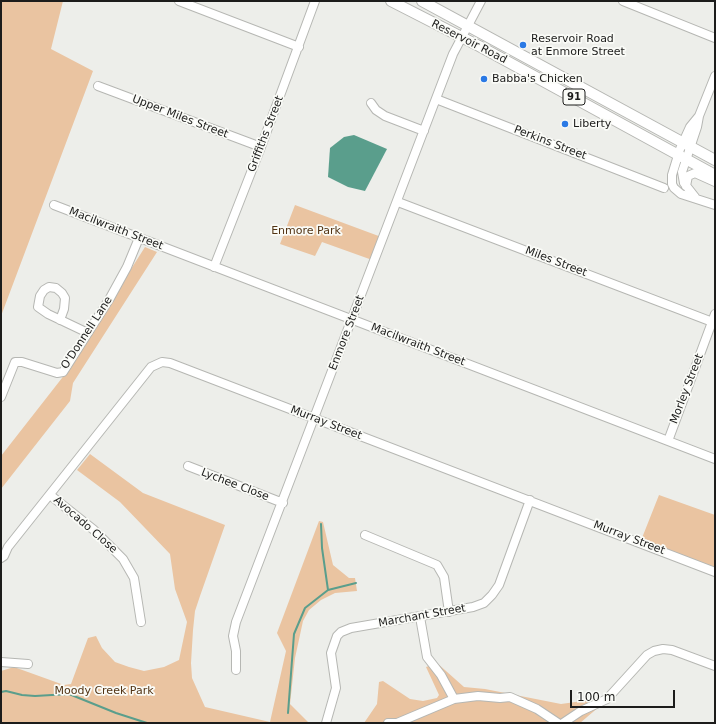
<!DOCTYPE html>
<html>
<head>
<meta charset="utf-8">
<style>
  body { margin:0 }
  #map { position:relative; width:716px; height:724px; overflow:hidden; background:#edeeea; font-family:"DejaVu Sans",sans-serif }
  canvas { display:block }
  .frame { position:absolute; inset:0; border:2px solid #1c1c1b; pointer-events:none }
  .scale { position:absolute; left:570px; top:690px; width:105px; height:18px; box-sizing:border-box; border:2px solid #1c1c1b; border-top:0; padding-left:5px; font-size:12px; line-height:14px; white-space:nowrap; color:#1c1c1b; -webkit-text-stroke:3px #fafbf7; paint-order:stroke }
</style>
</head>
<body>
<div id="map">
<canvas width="716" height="724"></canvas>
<div class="frame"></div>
<div class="scale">100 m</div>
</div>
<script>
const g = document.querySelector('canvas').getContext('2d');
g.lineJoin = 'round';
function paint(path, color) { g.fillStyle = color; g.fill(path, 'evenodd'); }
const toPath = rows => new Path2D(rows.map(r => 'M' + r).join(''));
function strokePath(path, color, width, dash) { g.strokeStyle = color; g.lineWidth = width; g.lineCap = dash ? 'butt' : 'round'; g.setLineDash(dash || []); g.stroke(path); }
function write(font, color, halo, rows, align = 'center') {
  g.font = font + ' "DejaVu Sans",sans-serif'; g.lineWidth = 3.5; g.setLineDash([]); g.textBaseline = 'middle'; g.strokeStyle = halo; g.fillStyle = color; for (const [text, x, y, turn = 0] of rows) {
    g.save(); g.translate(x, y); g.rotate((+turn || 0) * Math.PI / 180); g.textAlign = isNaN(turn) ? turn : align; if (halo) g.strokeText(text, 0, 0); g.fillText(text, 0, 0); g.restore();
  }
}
paint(toPath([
  [1,1,63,1,51,49,93,71,1,316],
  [295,205,384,238,375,261,322,242,315,256,280,244],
  [145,247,157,252,73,383,70,401,1,489,1,456,62,378],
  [90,454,143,493,225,525,200,596,195,611,193,630,191,663,192,678,205,707,270,722,286,651,277,633,319,521,323,522,333,565,349,578,355,578,357,591,335,593,321,600,309,610,303,621,295,658,290,704,309,723,1,723,1,671,14,667,64,685,71,684,88,638,96,636,102,648,115,662,129,667,144,671,164,667,179,660,187,622,175,589,170,554,120,502,77,470],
  [659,495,715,515,715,572,640,543],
  [437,663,464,687,485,689,561,704,597,699,600,706,580,723,364,723,377,704,379,682,383,681,410,699,423,701,437,698,439,695,426,667]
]), '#eac4a1');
paint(toPath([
  [354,135,387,149,365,191,348,187,328,177,330,148,344,137]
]), '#5a9e8c');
strokePath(toPath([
  [321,524,322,548,328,590],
  [1,692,6,691,22,695,35,696,69,694,116,713,147,723],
  [288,713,294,634,305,608,328,590,356,583]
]), '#5a9e8c', 2);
const minor = toPath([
  [179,1,299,47],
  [623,1,715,38],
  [98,86,261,147],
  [436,99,664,188],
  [371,103,376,110,385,116,424,131],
  [699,116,690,127,680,149,672,175,672,184,674,188,681,194,715,205],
  [686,186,688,176,695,173,715,182],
  [695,197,684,183,682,172,697,127,699,116,715,76],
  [398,202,715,323],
  [54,205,715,459],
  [214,267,261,147,315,1],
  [60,320,64,309,65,298,62,293,56,288,49,287,44,290,40,296,38,307,48,314,88,333],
  [1,397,15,362,22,362,57,373,63,372,110,298,127,267,139,238],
  [668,441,715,314],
  [188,466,283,503],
  [50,495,94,530,123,559,134,578,141,622],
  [365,535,437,565,444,577,449,612],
  [1,558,4,556,8,547,151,367,162,362,170,363,715,572],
  [420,617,427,657,441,675,454,699],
  [1,662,28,664],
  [236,670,236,651,233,636,236,622,453,54,481,1],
  [326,723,336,688,331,653,337,636,341,632,351,628,473,607,484,603,492,595,499,585,530,500],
  [388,723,397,723,454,699,478,696,500,698,510,697,537,709,558,723],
  [563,723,581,711,607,699,647,655,654,651,663,649,672,650,715,666]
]);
const major = toPath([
  [391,1,479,46,715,175],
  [422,1,715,160]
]);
strokePath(minor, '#b6b7b3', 10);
strokePath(major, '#b6b7b3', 12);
strokePath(minor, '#fff', 8);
strokePath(major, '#fff', 10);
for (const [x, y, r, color] of [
  [523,45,4,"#2a79e5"],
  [484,79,4,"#2a79e5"],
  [565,124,4,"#2a79e5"]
]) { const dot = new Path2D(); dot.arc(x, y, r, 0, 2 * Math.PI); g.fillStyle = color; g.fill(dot); strokePath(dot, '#fafbf7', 1.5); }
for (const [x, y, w] of [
  [574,97,22]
]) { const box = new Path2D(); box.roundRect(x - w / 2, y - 8, w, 16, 3); g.fillStyle = '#fafbf7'; g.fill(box); strokePath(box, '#1c1c1b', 1); }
write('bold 10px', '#1c1c1b', null, [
  ["91",574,97]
]);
write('11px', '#1c1c1b', '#fafbf7', [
  ["Reservoir Road",531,39],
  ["at Enmore Street",531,52],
  ["Babba's Chicken",492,79],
  ["Liberty",573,124]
], 'left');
write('11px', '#1c1c1b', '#fafbf7', [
  ["Reservoir Road",469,42,27],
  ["Upper Miles Street",180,117,21],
  ["Griffiths Street",266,134,-69],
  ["Perkins Street",550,143,21],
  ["Macilwraith Street",116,229,21],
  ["Miles Street",556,262,21],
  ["O'Donnell Lane",87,333,-57],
  ["Enmore Street",347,333,-69],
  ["Macilwraith Street",418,345,21],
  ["Morley Street",687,389,-69],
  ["Murray Street",326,423,21],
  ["Lychee Close",235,485,21],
  ["Avocado Close",85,525,41],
  ["Murray Street",629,538,21],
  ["Marchant Street",422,616,-10]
]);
write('11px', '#523414', '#fafbf7', [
  ["Enmore Park",306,231],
  ["Moody Creek Park",104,691]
]);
</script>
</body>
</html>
